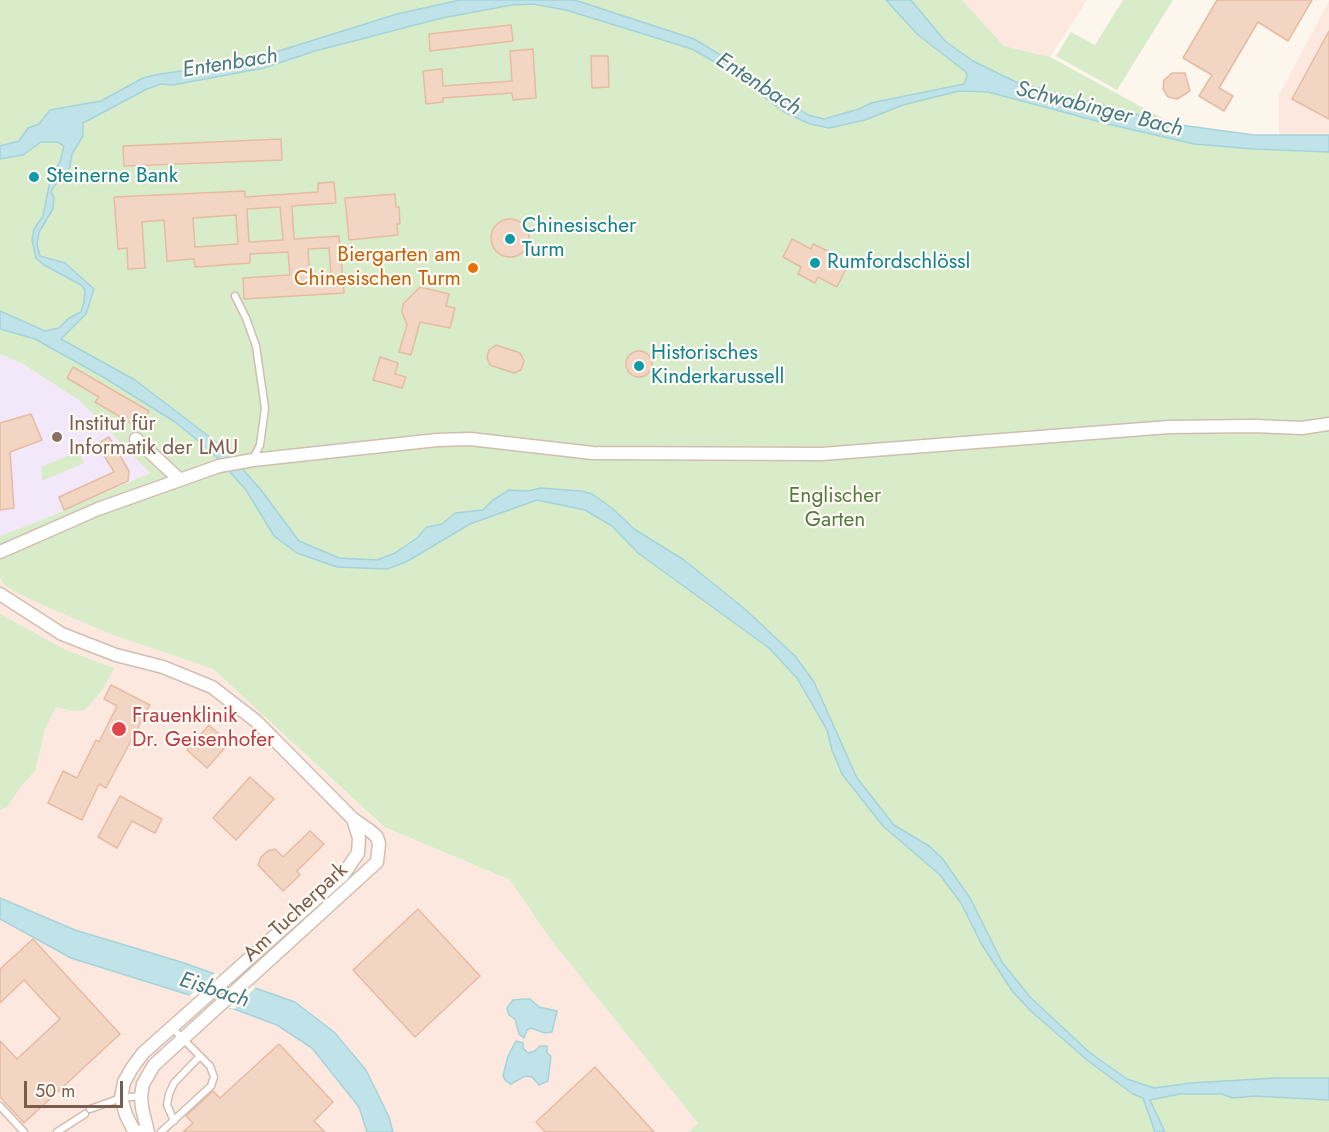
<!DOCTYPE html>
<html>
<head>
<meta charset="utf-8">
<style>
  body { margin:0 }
  #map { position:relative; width:1329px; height:1132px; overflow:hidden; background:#fdf6ec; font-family:Jost,sans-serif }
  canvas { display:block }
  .scale { position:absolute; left:24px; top:1081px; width:99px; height:27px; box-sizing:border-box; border:3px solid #7a5c4d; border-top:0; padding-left:8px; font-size:18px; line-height:21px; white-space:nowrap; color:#7a5c4d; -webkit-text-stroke:4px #fffaf3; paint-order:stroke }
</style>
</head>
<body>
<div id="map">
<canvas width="1329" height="1132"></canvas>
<div class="scale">50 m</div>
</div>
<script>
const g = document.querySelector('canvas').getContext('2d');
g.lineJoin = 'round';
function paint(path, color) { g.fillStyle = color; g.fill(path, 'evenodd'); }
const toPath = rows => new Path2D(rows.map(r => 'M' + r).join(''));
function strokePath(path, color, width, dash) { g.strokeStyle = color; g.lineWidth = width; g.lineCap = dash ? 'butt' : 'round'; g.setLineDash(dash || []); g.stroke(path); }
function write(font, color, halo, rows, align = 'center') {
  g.font = font + ' Jost,sans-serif'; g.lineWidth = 4.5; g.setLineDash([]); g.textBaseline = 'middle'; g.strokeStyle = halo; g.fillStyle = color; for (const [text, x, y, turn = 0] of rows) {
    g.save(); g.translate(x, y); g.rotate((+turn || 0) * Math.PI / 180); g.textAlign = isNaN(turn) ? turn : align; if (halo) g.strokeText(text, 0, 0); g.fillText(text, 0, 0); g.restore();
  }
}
paint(toPath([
  [962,0,1087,0,1050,57,1004,46],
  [1329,1,1329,135,1279,135,1279,95],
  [0,578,4,585,110,634,213,669,383,827,510,880,548,936,699,1123,689,1132,0,1132]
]), '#fde8e0');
paint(toPath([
  [0,354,23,364,80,401,150,473,54,515,0,536]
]), '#f3e8fa');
paint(toPath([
  [0,0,962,0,1004,46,1050,57,1173,124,1254,135,1329,135,1329,1132,689,1132,698,1123,548,936,510,880,384,827,213,669,110,634,31,600,4,585,0,578,0,536,54,515,150,473,80,401,23,364,0,354],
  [1123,0,1173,0,1117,90,1056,56,1071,32,1095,45],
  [79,451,84,463,42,481,41,467],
  [0,614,66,650,114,668,104,688,85,710,73,711,56,707,45,729,35,771,22,785,7,807,0,810]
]), '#d8ecc9');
const water = toPath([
  [460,0,573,0,581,2,694,39,729,60,808,115,824,119,859,109,871,103,964,84,967,76,966,72,917,34,886,0,911,0,945,41,973,61,1016,82,1173,124,1254,135,1329,135,1329,152,1253,149,1194,144,1112,125,988,92,959,91,903,105,865,120,829,128,810,124,784,112,727,69,692,49,566,10,533,4,512,5,442,18,315,51,264,68,173,85,161,84,147,89,83,123,83,136,72,154,70,166,66,176,54,186,51,192,54,197,53,209,39,232,37,244,40,256,65,263,94,289,86,314,61,339,135,380,224,448,261,490,299,541,339,558,377,560,395,553,417,538,427,527,442,524,455,513,483,510,493,500,509,490,528,491,541,488,581,491,592,494,612,508,634,529,684,560,746,610,795,656,814,682,857,778,894,825,929,846,942,858,970,898,1002,962,1030,997,1089,1052,1127,1079,1154,1088,1191,1083,1275,1078,1329,1078,1329,1100,1254,1096,1233,1098,1222,1094,1180,1094,1150,1100,1165,1132,1155,1132,1143,1098,1133,1094,1087,1060,1032,1012,1013,992,982,945,961,903,940,875,883,826,842,774,832,750,827,730,797,678,769,648,638,553,612,526,585,510,537,500,470,524,406,562,387,569,337,567,297,553,274,536,246,490,213,453,175,422,103,377,35,339,0,329,0,311,45,331,59,328,69,318,81,312,84,302,85,290,81,285,44,265,36,258,32,240,34,229,43,216,51,176,60,162,64,146,57,142,41,142,23,155,0,159,0,146,19,141,28,128,39,124,50,110,101,101,143,78,155,75,250,60,397,14,460,0],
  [0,898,75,930,181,962,295,1002,334,1032,366,1070,389,1117,393,1132,367,1132,359,1107,312,1048,277,1025,234,1009,71,958,0,919,0,898],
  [524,999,530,999,539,1007,557,1011,552,1032,545,1033,531,1028,527,1030,524,1038,519,1034,515,1019,509,1015,507,1008,513,1000,524,999],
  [516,1041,523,1043,523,1048,528,1053,535,1051,540,1046,547,1046,547,1053,551,1056,548,1081,539,1085,532,1077,525,1076,511,1084,506,1081,503,1076,508,1056,516,1041]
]);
paint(water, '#bfe3e8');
strokePath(water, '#a5d3da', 1.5);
paint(toPath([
  [215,973,256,987,234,1009,189,996]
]), '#fdf6ec');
const building = toPath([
  [1217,0,1312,0,1288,41,1258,22,1219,88,1233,96,1224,111,1199,96,1212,75,1183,58,1217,0],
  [511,25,513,41,430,51,429,34,511,25],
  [1329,31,1329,119,1292,99,1329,31],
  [533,49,536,98,513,100,512,93,443,98,443,102,426,104,423,71,442,69,443,86,512,81,510,51,533,49],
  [591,56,608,56,609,87,592,88,591,56],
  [1172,73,1185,73,1190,91,1177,99,1168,97,1163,89,1164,80,1172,73],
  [281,139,282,160,124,166,123,146,281,139],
  [334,182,336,203,292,206,294,239,339,236,344,293,244,299,243,278,290,275,288,252,250,254,250,263,195,267,194,259,167,261,164,220,142,222,145,268,128,269,127,248,118,249,114,197,245,191,245,197,318,192,318,183,334,182],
  [280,207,283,240,249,242,247,209,280,207],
  [236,215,238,244,195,247,193,218,236,215],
  [329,248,331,276,310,277,308,249,329,248],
  [395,194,396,207,399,207,400,224,397,224,398,235,349,240,345,198,395,194],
  '491 238a19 19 0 1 1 38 0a19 19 0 1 1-38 0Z',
  [792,239,811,249,813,244,832,253,828,260,846,269,837,287,818,277,815,283,798,274,801,267,783,257,792,239],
  [420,287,449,294,446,306,455,308,450,328,420,322,411,355,399,352,407,325,402,312,403,304,420,287],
  [496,345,520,353,524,361,521,370,514,373,490,365,487,358,489,350,496,345],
  '626 364a13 13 0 1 1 26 0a13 13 0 1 1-26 0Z',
  [380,357,398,363,395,374,406,377,402,388,373,380,380,357],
  [73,367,149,411,139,428,95,402,99,397,67,378,73,367],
  [31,414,42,440,10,452,14,508,0,510,0,423,31,414],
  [109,437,129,471,128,481,64,510,59,497,114,472,97,444,109,437],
  [111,685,150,705,106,788,99,784,82,820,48,803,63,771,77,778,96,740,99,742,117,706,104,699,111,685],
  [209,725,229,743,207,768,187,750,209,725],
  [250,777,274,799,236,840,213,818,250,777],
  [120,796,162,819,155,833,132,821,117,848,98,837,120,796],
  [310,831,324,844,297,871,300,875,283,891,258,865,261,857,268,851,275,849,283,857,310,831],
  [418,909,480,976,415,1037,353,970,418,909],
  [33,939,120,1034,24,1123,0,1097,0,1041,17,1059,60,1019,24,980,0,1003,0,969,33,939],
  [279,1044,333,1102,314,1121,325,1132,183,1132,193,1123,186,1116,213,1091,220,1098,279,1044],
  [595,1067,654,1132,545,1132,536,1122,595,1067]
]);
paint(building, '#f3d5c3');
strokePath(building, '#e6bba3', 1.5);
const lane = toPath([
  [235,296,246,318,256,346,265,408,260,445,253,459],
  [0,1106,24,1132],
  [90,1109,121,1098,141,1096],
  [174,1121,167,1105,169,1094,174,1083,200,1056],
  [57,1132,85,1114],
  [161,1132,211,1086,214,1077,210,1066,172,1028]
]);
const street = toPath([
  [136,439,180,480],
  [0,552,98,509,219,466,253,460,437,440,470,439,593,453,822,454,1169,427,1254,426,1302,428,1329,424],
  [0,594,62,634,116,655,163,667,212,687,256,721,353,819,369,830,377,837,379,844,377,862,154,1065,143,1084,141,1096,142,1108,148,1132],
  [138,1132,133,1129,126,1115,121,1098,124,1082,132,1068,143,1053,343,875,358,853,359,838,353,819]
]);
strokePath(lane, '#d1beb0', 9);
strokePath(street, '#d1beb0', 15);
strokePath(lane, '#fff', 6);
strokePath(street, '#fff', 12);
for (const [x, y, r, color] of [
  [34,177,6,"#0f9aa8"],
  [510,239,6,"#0f9aa8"],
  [815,263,6,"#0f9aa8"],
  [473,268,6,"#e8710a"],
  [639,366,6,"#0f9aa8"],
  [57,437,6,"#8d6e63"],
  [119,729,8,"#e0444e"]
]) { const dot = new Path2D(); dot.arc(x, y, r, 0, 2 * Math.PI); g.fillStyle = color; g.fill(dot); strokePath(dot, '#fffaf3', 2); }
write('21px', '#0d838f', '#fffaf3', [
  ["Steinerne Bank",46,177],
  ["Chinesischer",522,227],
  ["Turm",522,251],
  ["Rumfordschlössl",827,263],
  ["Historisches",651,354],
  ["Kinderkarussell",651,378]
], 'left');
write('21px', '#c56008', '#fffaf3', [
  ["Biergarten am",461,256],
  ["Chinesischen Turm",461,280]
], 'right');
write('21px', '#785e54', '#fffaf3', [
  ["Institut für",69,425],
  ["Informatik der LMU",69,449]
], 'left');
write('21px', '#537a41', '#fffaf3', [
  ["Englischer",835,497],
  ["Garten",835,521]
]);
write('21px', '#be3a42', '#fffaf3', [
  ["Frauenklinik",132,717],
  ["Dr. Geisenhofer",132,741]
], 'left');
write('21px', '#7a5c4d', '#fffaf3', [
  ["Am Tucherpark",296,913,-43]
]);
write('italic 22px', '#437c86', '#fffaf3', [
  ["Entenbach",230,64,-9],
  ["Entenbach",758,85,33],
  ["Schwabinger Bach",1099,110,14],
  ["Eisbach",214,991,18]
]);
</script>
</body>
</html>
